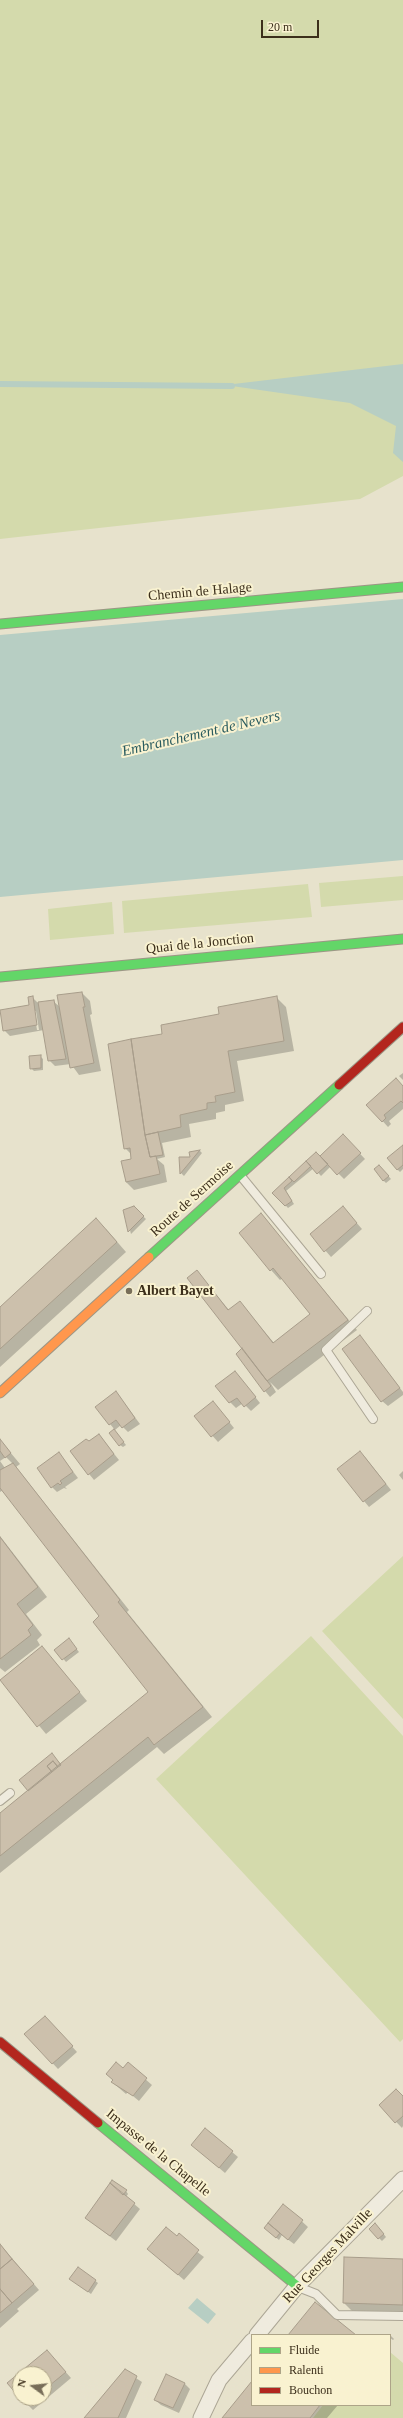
<!DOCTYPE html>
<html>
<head>
<meta charset="utf-8">
<style>
  body { margin:0 }
  #map { position:relative; width:403px; height:2418px; overflow:hidden; background:#e7e2cc; font-family:Georgia,serif }
  canvas { display:block }
  .legend { position:absolute; left:251px; top:2334px; width:140px; height:72px; box-sizing:border-box; background:#f9f2d0; border:1px solid #ada488; margin:0; padding:5px 7px; list-style:none; font-size:12px; color:#3c2f1b }
  .legend li { display:flex; align-items:center; gap:8px; height:20px }
  .legend b { width:20px; border:1px solid #ada488 }
  .north { position:absolute; left:12px; top:2366px; width:40px; height:40px; box-sizing:border-box; background:#f9f2d0; border:1px solid #ada488; border-radius:50%; rotate:285deg; font-size:11px; font-weight:700; line-height:16px; text-align:center; color:#3c2f1b }
  .north::after { content:''; display:block; margin:auto; width:14px; height:18px; background:#786e59; clip-path:polygon(50% 0,100% 100%,50% 72%,0 100%) }
  .scale { position:absolute; left:261px; top:20px; width:58px; height:18px; box-sizing:border-box; border:2px solid #3c2f1b; border-top:0; padding-left:5px; font-size:12px; line-height:14px; white-space:nowrap; color:#3c2f1b; -webkit-text-stroke:3px #f9f2d0; paint-order:stroke }
</style>
</head>
<body>
<div id="map">
<canvas width="403" height="2418"></canvas>
<ul class="legend">
<li><b style="height:5px;background:#63d668"></b>Fluide</li>
<li><b style="height:5px;background:#ff974d"></b>Ralenti</li>
<li><b style="height:5px;background:#b3261e"></b>Bouchon</li>
</ul>
<div class="north">N</div>
<div class="scale">20 m</div>
</div>
<script>
const g = document.querySelector('canvas').getContext('2d');
g.lineJoin = 'round';
function paint(path, color) { g.fillStyle = color; g.fill(path, 'evenodd'); }
const toPath = rows => new Path2D(rows.map(r => 'M' + r).join(''));
function strokePath(path, color, width, dash) { g.strokeStyle = color; g.lineWidth = width; g.lineCap = dash ? 'butt' : 'round'; g.setLineDash(dash || []); g.stroke(path); }
function write(font, color, halo, rows, align = 'center') {
  g.font = font + ' Georgia,serif'; g.lineWidth = 4; g.setLineDash([]); g.textBaseline = 'middle'; g.strokeStyle = halo; g.fillStyle = color; for (const [text, x, y, turn = 0] of rows) {
    g.save(); g.translate(x, y); g.rotate((+turn || 0) * Math.PI / 180); g.textAlign = isNaN(turn) ? turn : align; if (halo) g.strokeText(text, 0, 0); g.fillText(text, 0, 0); g.restore();
  }
}
paint(toPath([
  [0,0,403,0,403,476,360,499,0,539],
  [403,876,403,900,321,907,319,883],
  [308,884,312,917,124,933,122,901],
  [112,902,114,934,50,940,48,909],
  [403,1556,403,1719,322,1631],
  [311,1636,403,1736,403,2039,400,2042,156,1779],
  [390,2352,403,2363,403,2418,313,2418,323,2405,390,2405]
]), '#d4daac');
paint(toPath([
  [403,364,403,462,393,453,396,426,350,403,225,385],
  [403,599,403,860,0,897,0,635],
  [197,2298,216,2314,208,2324,188,2308]
]), '#b7cec3');
paint(toPath([
  [82,993,90,1001,92,1014,90,1015,101,1071,79,1075,71,1064,55,1066,49,1060,44,1030,10,1036,4,1030,30,1006,32,997,38,1003,53,1001,60,1007],
  [34,1011,36,1011,39,1030,37,1030],
  [276,997,286,1007,294,1051,237,1061,244,1101,225,1105,225,1111,216,1113,216,1119,189,1124,191,1137,162,1143,165,1157,157,1159,164,1165,167,1182,134,1190,126,1182,122,1162,132,1159,132,1155,125,1148,164,1035],
  [40,1056,43,1059,43,1070,34,1071,31,1068],
  [403,1073,403,1080,399,1076],
  [403,1086,403,1109,389,1121,391,1124,388,1127,368,1105],
  [348,1141,365,1159,344,1179,331,1166,321,1176,314,1168,286,1191,294,1204,288,1208,274,1193,316,1153,320,1157],
  [403,1146,403,1169,400,1172,397,1169],
  [200,1151,202,1153,184,1176,181,1173,180,1158,191,1158,190,1152],
  [382,1169,391,1179,386,1183,383,1180],
  [134,1208,146,1219,131,1234,125,1211],
  [348,1213,362,1229,331,1257,311,1234],
  [261,1214,357,1330,278,1390,270,1382,276,1392,270,1397,265,1391,243,1348,197,1272,229,1310,240,1302,274,1343,311,1314,283,1278,280,1280,271,1270],
  [106,1229,126,1252,0,1367,0,1308],
  [360,1336,403,1392,403,1395,388,1406,382,1401],
  [240,1378,260,1403,251,1411,243,1403,236,1408,230,1402],
  [116,1392,140,1424,128,1432,121,1425,115,1430,110,1424],
  [218,1408,234,1428,218,1442,195,1416],
  [114,1430,126,1445,123,1447,120,1445],
  [99,1435,119,1460,94,1480,71,1452],
  [0,1440,20,1464,16,1467,129,1610,127,1612,212,1717,164,1754,157,1747,0,1873,0,1814,28,1790,52,1755,61,1764,149,1693,101,1616,3,1490,0,1492,0,1461,5,1468,13,1464,6,1457,0,1461],
  [59,1453,78,1478,65,1487,67,1489,64,1488,57,1492,52,1487],
  [365,1457,391,1490,369,1507,364,1501],
  [403,1471,403,1480,399,1475],
  [0,1536,47,1597,26,1614,42,1635,37,1640,40,1645,5,1672,0,1668],
  [71,1642,79,1652,66,1662,56,1650],
  [42,1647,87,1701,46,1734,1,1680],
  [50,2022,77,2052,58,2069,25,2034],
  [128,2064,152,2085,139,2101,128,2092,126,2094,112,2082],
  [403,2097,403,2126,402,2128,380,2105],
  [205,2129,238,2157,225,2173,198,2150],
  [126,2191,128,2194,126,2197,140,2209,116,2241,86,2218],
  [284,2205,308,2227,294,2244,282,2235,279,2240,268,2231],
  [378,2227,386,2237,382,2241,370,2229],
  [177,2237,204,2257,184,2280,154,2254],
  [0,2244,39,2290,17,2309,19,2311,0,2328],
  [403,2260,403,2312,352,2311,344,2303],
  [78,2268,98,2283,91,2294,73,2281],
  [390,2335,394,2339,393,2340,390,2338],
  [47,2351,71,2378,33,2410,21,2398,44,2398,44,2374,20,2374,20,2396,8,2383],
  [125,2371,142,2382,126,2418,85,2418],
  [252,2382,252,2405,338,2405,327,2418,224,2418],
  [184,2383,190,2389,179,2413,161,2405,155,2400]
]), '#0003');
strokePath(toPath([
  [0,384,232,386]
]), '#b7cec3', 6);
const building = toPath([
  [82,992,85,1007,83,1007,94,1063,70,1068,57,995,82,992],
  [33,996,37,1025,3,1031,0,1010,29,1005,28,997,33,996],
  [277,996,284,1041,228,1051,235,1092,215,1096,216,1102,207,1103,207,1109,180,1115,181,1127,145,1135,131,1039,162,1034,161,1025,219,1014,218,1007,277,996],
  [54,1000,66,1059,48,1061,38,1002,54,1000],
  [131,1039,145,1135,150,1157,156,1156,160,1174,126,1182,121,1161,131,1159,130,1148,124,1149,108,1044,131,1039],
  [41,1055,41,1068,30,1069,29,1056,41,1055],
  [396,1078,403,1086,403,1103,401,1101,384,1115,386,1118,382,1122,366,1105,396,1078],
  [158,1132,163,1155,150,1157,145,1135,158,1132],
  [343,1134,361,1153,337,1175,320,1156,343,1134],
  [403,1145,403,1165,397,1170,387,1158,403,1145],
  [200,1150,180,1174,179,1157,190,1157,189,1152,200,1150],
  [316,1152,328,1164,317,1174,306,1161,316,1152],
  [306,1161,311,1166,294,1182,289,1177,306,1161],
  [379,1165,389,1176,383,1181,374,1169,379,1165],
  [289,1177,292,1181,284,1188,292,1201,285,1206,272,1193,289,1177],
  [134,1206,144,1216,128,1232,123,1210,134,1206],
  [343,1206,357,1223,324,1252,310,1234,343,1206],
  [261,1213,348,1320,267,1381,187,1278,197,1270,228,1310,240,1301,273,1343,310,1314,273,1268,270,1271,239,1233,261,1213],
  [96,1218,117,1242,0,1349,0,1307,96,1218],
  [360,1335,400,1388,381,1402,342,1349,360,1335],
  [242,1348,271,1386,264,1392,236,1354,242,1348],
  [235,1371,256,1397,244,1407,237,1398,229,1403,215,1386,235,1371],
  [116,1391,135,1418,122,1428,116,1420,109,1425,95,1407,116,1391],
  [213,1401,230,1422,211,1437,194,1416,213,1401],
  [114,1429,124,1442,119,1446,109,1433,114,1429],
  [99,1434,114,1454,88,1475,70,1451,86,1439,89,1441,99,1434],
  [0,1439,11,1453,5,1458,0,1451,0,1439],
  [360,1451,386,1484,363,1502,337,1469,360,1451],
  [59,1452,73,1472,60,1481,62,1483,60,1485,58,1483,51,1488,37,1468,59,1452],
  [13,1463,120,1600,118,1602,203,1707,154,1745,148,1737,0,1856,0,1813,148,1692,93,1622,99,1616,0,1488,0,1470,13,1463],
  [0,1537,38,1587,17,1604,33,1625,28,1630,31,1635,0,1659,0,1537],
  [69,1638,77,1649,62,1660,54,1650,69,1638],
  [42,1646,80,1692,37,1727,0,1680,42,1646],
  [52,1753,61,1765,58,1767,53,1761,47,1766,52,1772,28,1791,19,1780,52,1753],
  [53,1761,58,1767,52,1772,47,1766,53,1761],
  [45,2016,73,2046,52,2064,24,2034,45,2016],
  [116,2062,123,2068,128,2062,147,2078,133,2096,111,2082,113,2080,106,2074,116,2062],
  [396,2089,403,2096,403,2116,395,2123,379,2105,396,2089],
  [205,2128,233,2151,219,2168,191,2145,205,2128],
  [112,2180,127,2190,123,2195,110,2183,112,2180],
  [110,2183,135,2203,110,2236,85,2218,110,2183],
  [283,2204,303,2220,288,2240,268,2223,283,2204],
  [268,2223,280,2233,276,2238,264,2228,268,2223],
  [375,2223,384,2234,378,2239,369,2229,375,2223],
  [166,2227,177,2236,179,2233,199,2250,178,2275,147,2249,166,2227],
  [0,2244,12,2259,0,2269,0,2244],
  [344,2257,403,2259,403,2305,343,2303,344,2257],
  [12,2259,34,2284,12,2303,0,2289,0,2269,12,2259],
  [78,2267,96,2280,88,2292,69,2279,78,2267],
  [0,2289,12,2303,0,2313,0,2289],
  [315,2302,356,2335,288,2335,315,2302],
  [47,2350,66,2372,44,2390,44,2374,20,2374,20,2398,7,2383,47,2350],
  [125,2369,137,2376,118,2418,84,2418,125,2369],
  [166,2374,185,2383,173,2408,154,2400,166,2374],
  [252,2381,252,2405,320,2405,310,2418,222,2418,252,2381],
  [20,2398,35,2398,26,2405,20,2398]
]);
paint(building, '#ccc0ac');
strokePath(building, '#a89d8b', 1);
const lane = toPath([
  [240,1175,321,1274],
  [367,1311,326,1350,373,1419],
  [0,1801,10,1793],
  [298,2287,316,2294,337,2315,403,2316]
]);
const street = toPath([
  [257,2335,297,2286,403,2179],
  [201,2418,219,2380,252,2341]
]);
const fast = toPath([
  [0,624,403,587],
  [0,977,403,939],
  [149,1257,339,1085],
  [98,2123,297,2286]
]);
const slow = toPath([
  [0,1393,149,1257]
]);
const jam = toPath([
  [339,1085,403,1027],
  [0,2042,98,2123]
]);
strokePath(lane, '#aca695', 10);
strokePath(street, '#aca695', 17);
strokePath(fast, '#9c9685', 11);
strokePath(slow, '#9c9685', 11);
strokePath(jam, '#9c9685', 11);
strokePath(lane, '#efebde', 8);
strokePath(street, '#efebde', 15);
strokePath(fast, '#63d668', 9);
strokePath(slow, '#ff974d', 9);
strokePath(jam, '#b3261e', 9);
for (const [x, y, r, color] of [
  [129,1291,4,"#786e59"]
]) { const dot = new Path2D(); dot.arc(x, y, r, 0, 2 * Math.PI); g.fillStyle = color; g.fill(dot); strokePath(dot, '#f9f2d0', 1.5); }
write('14px', '#3c2f1b', '#f9f2d0', [
  ["Chemin de Halage",200,592,-5],
  ["Quai de la Jonction",200,944,-6],
  ["Route de Sermoise",192,1199,-42],
  ["Impasse de la Chapelle",158,2153,39],
  ["Rue Georges Malville",328,2256,-47]
]);
write('bold 14px', '#3c2f1b', '#f9f2d0', [
  ["Albert Bayet",137,1291]
], 'left');
write('italic 15px', '#295b5e', '#f9f2d0', [
  ["Embranchement de Nevers",201,734,-13]
]);
</script>
</body>
</html>
